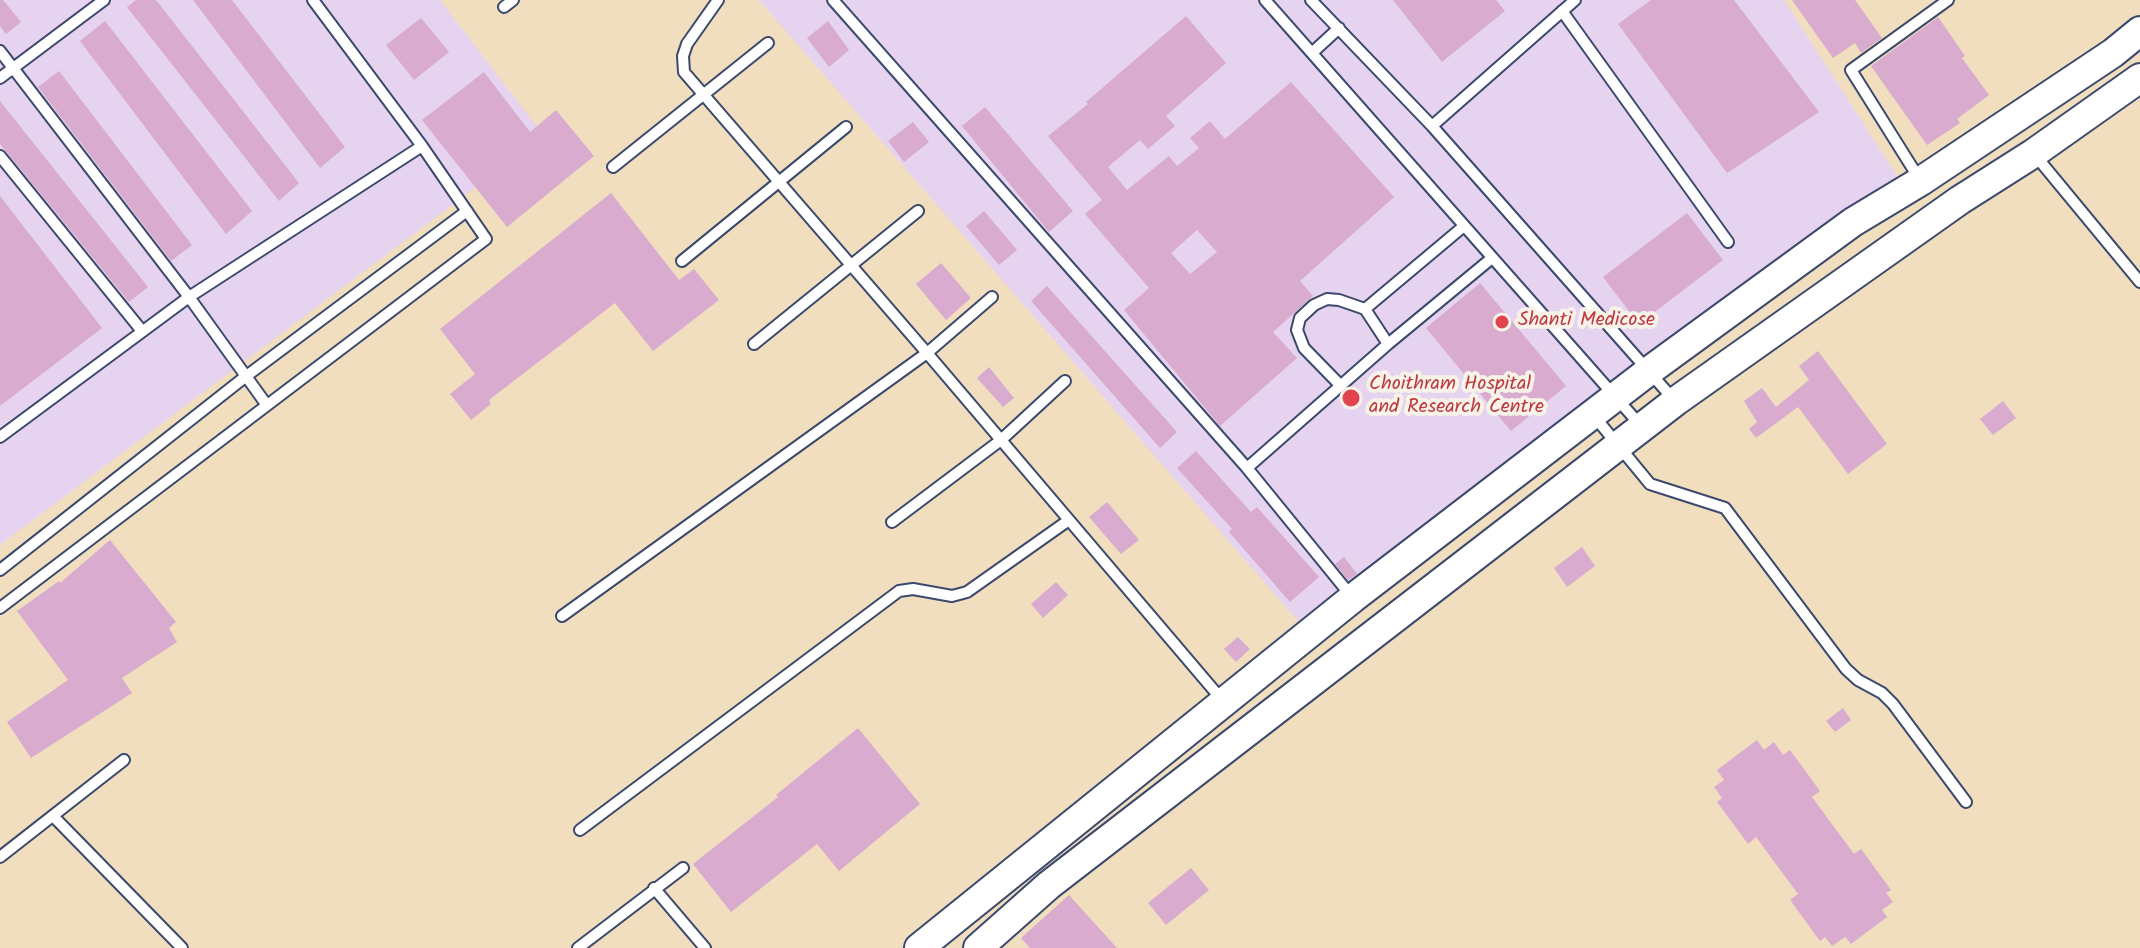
<!DOCTYPE html>
<html>
<head>
<meta charset="utf-8">
<style>
  body { margin:0 }
  canvas { display:block; background:#f0debe }
</style>
</head>
<body>
<canvas width="2140" height="948"></canvas>
<script>
const g = document.querySelector('canvas').getContext('2d');
g.lineJoin = 'round';
function paint(path, color) { g.fillStyle = color; g.fill(path, 'evenodd'); }
const toPath = rows => new Path2D(rows.map(r => 'M' + r).join(''));
function strokePath(path, color, width, dash) { g.strokeStyle = color; g.lineWidth = width; g.lineCap = dash ? 'butt' : 'round'; g.setLineDash(dash || []); g.stroke(path); }
function write(font, color, halo, rows, align = 'center') {
  g.font = font + ' Kalam,sans-serif'; g.lineWidth = 8; g.setLineDash([]); g.textBaseline = 'middle'; g.strokeStyle = halo; g.fillStyle = color; for (const [text, x, y, turn = 0] of rows) {
    g.save(); g.translate(x, y); g.rotate((+turn || 0) * Math.PI / 180); g.textAlign = isNaN(turn) ? turn : align; if (halo) g.strokeText(text, 0, 0); g.fillText(text, 0, 0); g.restore();
  }
}
paint(toPath([
  [0,0,440,0,544,136,0,545],
  [759,0,1784,0,1897,176,1298,621]
]), '#e6d3f0');
paint(toPath([
  [0,0,3,0,21,22,6,34,0,26],
  [136,0,156,0,299,183,279,201,127,7],
  [193,0,232,0,345,147,320,168],
  [1393,0,1496,0,1505,11,1442,62],
  [1651,0,1734,0,1819,112,1727,173,1618,24],
  [1792,0,1855,0,1882,38,1861,53,1855,43,1833,58],
  [1186,16,1226,63,1166,116,1175,126,1148,149,1140,140,1108,167,1127,190,1169,156,1177,166,1199,148,1190,138,1210,121,1225,139,1291,82,1394,197,1300,281,1313,296,1273,332,1297,358,1220,426,1124,310,1149,288,1085,214,1102,200,1048,136,1088,104,1086,102],
  [1197,230,1217,252,1190,274,1171,253],
  [1938,17,1965,56,1962,58,1989,95,1957,119,1960,123,1927,145,1871,66],
  [421,18,449,52,414,80,386,45],
  [105,21,252,211,226,234,80,41],
  [828,21,849,50,829,67,807,38],
  [59,71,192,245,171,261,38,87],
  [484,72,530,132,556,110,594,156,507,227,422,120],
  [0,101,148,287,129,302,0,144],
  [985,107,1073,211,1049,232,962,126],
  [913,122,929,142,904,162,888,141],
  [611,193,679,280,694,269,719,300,653,351,615,303,489,400,491,404,471,420,450,394,475,374,440,329],
  [0,196,102,328,0,406],
  [984,211,1017,250,999,265,966,226],
  [1687,213,1723,260,1639,324,1603,277],
  [941,263,971,298,946,320,916,284],
  [1480,283,1566,386,1511,431,1426,328],
  [1047,286,1177,432,1160,448,1031,301],
  [1818,351,1887,444,1848,474,1798,407,1756,438,1749,429,1757,422,1744,401,1762,388,1776,407,1809,380,1799,366],
  [989,367,1014,398,1003,407,977,378],
  [2003,401,2016,418,1993,435,1980,419],
  [1196,451,1251,512,1257,507,1319,577,1290,602,1229,532,1232,529,1177,468],
  [1107,502,1139,540,1121,554,1089,517],
  [110,540,176,622,169,628,177,642,122,678,132,693,31,758,7,722,68,680,17,611,59,581,60,583],
  [1582,547,1595,566,1567,587,1554,568],
  [1344,557,1357,574,1348,580,1335,564],
  [1056,582,1068,595,1043,618,1031,604],
  [1238,637,1250,649,1236,662,1224,649],
  [1843,708,1851,720,1835,732,1826,721],
  [858,728,920,804,839,871,817,844,731,912,693,864,778,797,776,795],
  [1757,740,1764,750,1774,742,1783,755,1790,750,1820,791,1812,797,1854,854,1861,849,1891,890,1886,893,1893,902,1882,910,1887,917,1851,944,1845,937,1832,946,1825,937,1820,941,1790,900,1798,894,1756,837,1748,844,1717,802,1722,798,1714,787,1724,780,1717,770],
  [1191,868,1209,890,1166,925,1148,903],
  [1069,895,1117,948,1030,948,1021,938]
]), '#d8abcf');
const service = toPath([
  [718,0,687,44,683,56,684,72,927,353,1223,701],
  [833,0,1247,468,1388,344,1492,258],
  [1265,0,1642,427],
  [1311,0,1432,126,1675,401],
  [504,7,513,0],
  [1562,11,1728,242],
  [0,51,189,297,266,404],
  [1313,52,1339,28],
  [0,78,104,0],
  [1432,126,1575,0],
  [2035,155,2140,282],
  [0,156,142,331],
  [613,167,768,43],
  [1920,180,1851,70,1948,0],
  [682,261,846,127],
  [1365,309,1388,344],
  [754,344,918,211],
  [1341,386,1304,348,1297,330,1300,318,1314,305,1327,299,1339,300,1365,309,1464,226],
  [1594,416,1650,484,1725,508,1846,669,1858,680,1882,693,1893,704,1966,802],
  [0,437,189,297,422,146],
  [1247,468,1352,597],
  [892,522,1001,440,1065,381],
  [0,570,245,377,467,211],
  [0,608,486,239,422,146,313,0],
  [562,616,927,353,992,297],
  [53,816,182,948],
  [580,830,899,591,913,589,952,596,967,592,1069,520],
  [0,857,124,760],
  [654,888,705,948],
  [578,948,683,868]
]);
const secondary = toPath([
  [919,948,1353,598,1649,371,1853,222,1921,181,2113,53,2140,31],
  [978,948,1049,885,1676,401,1960,200,2034,153,2140,78]
]);
strokePath(service, '#3b496c', 14);
strokePath(secondary, '#3b496c', 32);
strokePath(service, '#fff', 10);
strokePath(secondary, '#fff', 28);
for (const [x, y, r, color] of [
  [1502,322,8,"#e0444e"],
  [1351,398,10,"#e0444e"]
]) { const dot = new Path2D(); dot.arc(x, y, r, 0, 2 * Math.PI); g.fillStyle = color; g.fill(dot); strokePath(dot, '#f7f3e8', 3); }
write('20px', '#be3a42', '#f7f3e8', [
  ["Shanti Medicose",1518,322],
  ["Choithram Hospital",1369,386],
  ["and Research Centre",1369,409]
], 'left');
</script>
</body>
</html>
